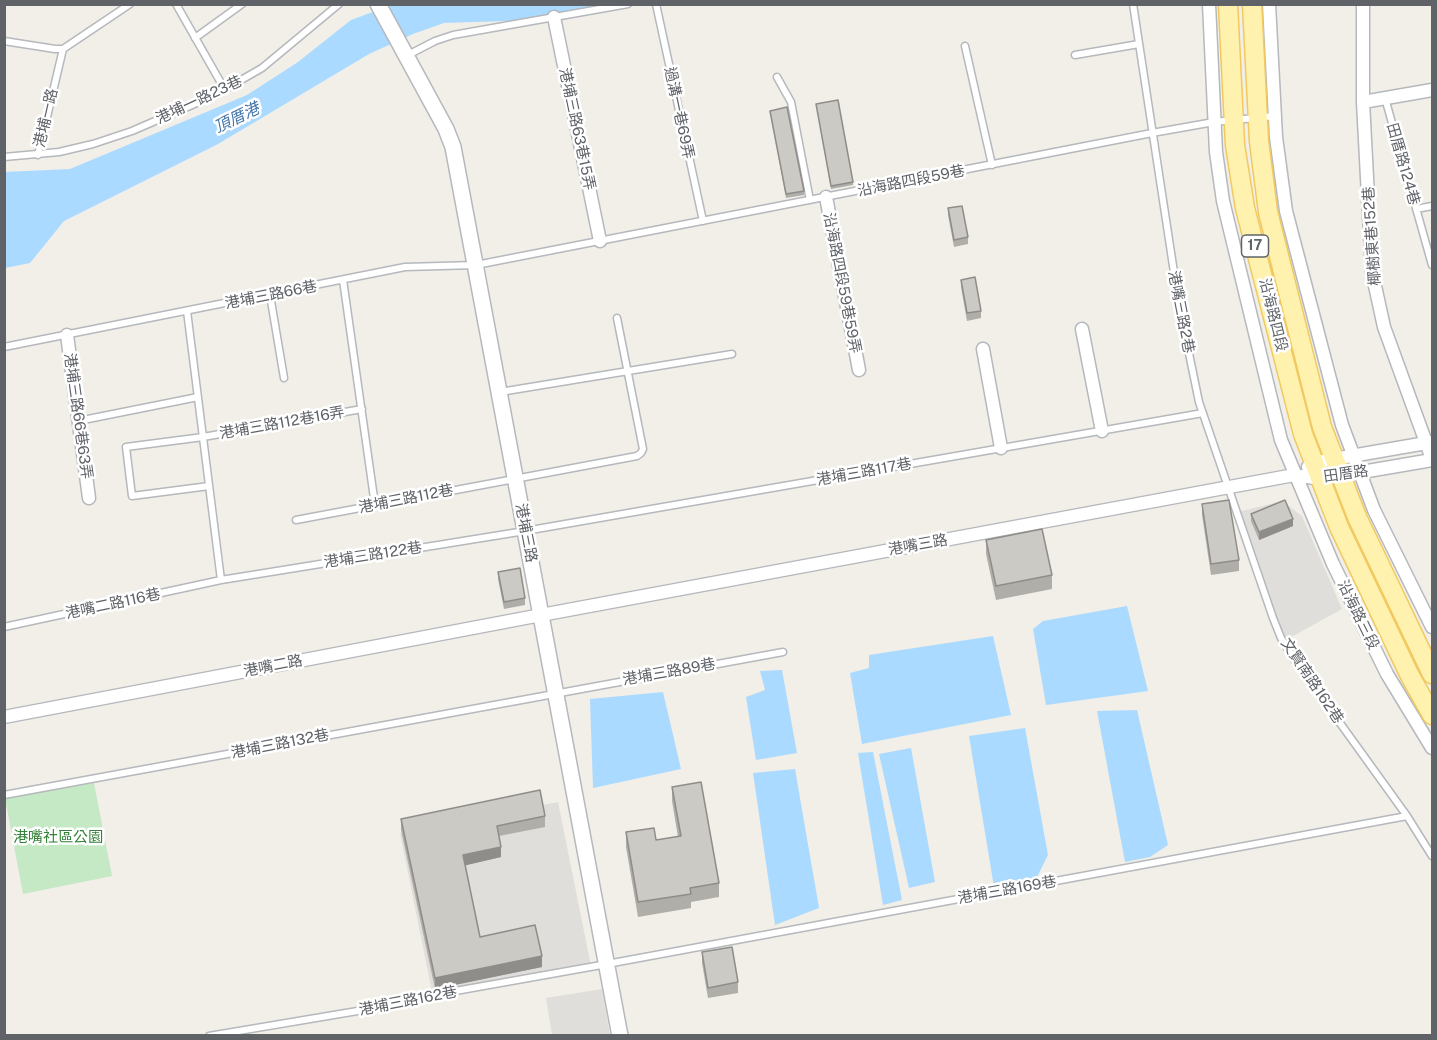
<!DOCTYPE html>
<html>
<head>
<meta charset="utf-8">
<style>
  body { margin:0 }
  #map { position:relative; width:1437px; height:1040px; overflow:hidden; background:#f1efe8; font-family:"Public Sans",sans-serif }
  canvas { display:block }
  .frame { position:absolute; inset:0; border:6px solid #5f6368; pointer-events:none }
</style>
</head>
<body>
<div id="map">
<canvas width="1437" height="1040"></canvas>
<div class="frame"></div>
</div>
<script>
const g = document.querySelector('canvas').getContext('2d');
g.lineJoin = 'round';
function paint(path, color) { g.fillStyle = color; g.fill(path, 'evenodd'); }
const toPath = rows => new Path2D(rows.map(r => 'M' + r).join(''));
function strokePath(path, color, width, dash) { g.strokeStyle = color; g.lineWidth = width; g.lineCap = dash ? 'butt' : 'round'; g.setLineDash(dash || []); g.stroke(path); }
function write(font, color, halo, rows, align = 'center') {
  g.font = font + ' "Public Sans","Noto Sans TC",sans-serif'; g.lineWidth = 5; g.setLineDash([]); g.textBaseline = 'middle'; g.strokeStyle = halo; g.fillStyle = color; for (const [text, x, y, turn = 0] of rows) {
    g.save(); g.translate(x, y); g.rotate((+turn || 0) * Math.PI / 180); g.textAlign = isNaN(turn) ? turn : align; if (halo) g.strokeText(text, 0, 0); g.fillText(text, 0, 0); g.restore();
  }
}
paint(toPath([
  [1282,501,1302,516,1342,609,1284,641,1234,513],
  [558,802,591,966,433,997,400,833],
  [602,989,610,1035,552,1035,546,998]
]), '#e0deda');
paint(toPath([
  [94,783,112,876,23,894,5,798]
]), '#c5e8c5');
paint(toPath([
  [392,5,605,5,538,20,444,23,413,34,369,54,218,144,64,221,30,263,5,268,4,172,70,169,247,95,298,62,351,20],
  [1127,606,1148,691,1046,705,1033,629,1043,621],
  [993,636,1011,715,862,744,850,673,869,668,869,655],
  [782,670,797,753,756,760,746,697,765,690,760,671],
  [663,692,681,769,593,788,590,699],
  [1137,710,1168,845,1150,857,1125,862,1097,711],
  [1025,728,1048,855,1036,879,995,893,969,736],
  [911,748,935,882,909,888,879,754],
  [873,752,902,900,883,905,858,753],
  [795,769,819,908,775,925,753,773]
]), '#aadaff');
const service = toPath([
  [176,4,225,90],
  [656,4,703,221],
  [1133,4,1179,305,1199,402,1273,618,1281,638,1296,662,1407,816,1432,856],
  [195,38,242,4],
  [4,41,55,49,63,49,130,4],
  [965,46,992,165],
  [408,55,435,41,453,35,628,4],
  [1075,55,1139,44],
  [777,77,791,102,810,200],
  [1385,98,1432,265],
  [38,155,63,49],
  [4,157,59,152,93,144,132,131,215,95,262,68,339,4],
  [1416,209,1432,206],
  [343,280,375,505],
  [270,295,284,378],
  [187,311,221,580],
  [4,347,405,267,476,265,1152,133,1214,122,1275,116],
  [500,392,732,354],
  [78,421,198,397],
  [209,486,132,496,126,447,203,437,362,409],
  [296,520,637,456,641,453,643,449,617,318],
  [4,627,221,580,525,531,1203,413],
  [4,795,783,652],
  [209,1036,411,1002,433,995,607,964,1407,816]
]);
const minor = toPath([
  [1209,4,1216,152,1223,201,1281,440,1333,564,1387,674,1432,748],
  [1269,4,1276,137,1286,211,1342,425,1374,510,1432,627],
  [1363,4,1363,102,1372,272,1384,327,1432,459],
  [554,17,600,241],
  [1363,102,1432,90],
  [826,197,859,370],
  [1082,329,1102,431],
  [67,335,89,498],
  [983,349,1001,448],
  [1308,467,1314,463,1334,459,1432,442],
  [4,717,541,615,1294,475,1321,479,1432,460]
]);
const tertiary = toPath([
  [378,4,446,129,453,147,620,1036]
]);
const primary = toPath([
  [1228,4,1235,145,1245,208,1303,434,1339,527,1410,676,1432,715],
  [1252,4,1259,141,1268,212,1322,427,1357,517,1432,674]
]);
strokePath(service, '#b5b8bc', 9);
strokePath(minor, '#b5b8bc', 15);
strokePath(tertiary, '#b5b8bc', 18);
strokePath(primary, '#f2c960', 21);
strokePath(service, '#fff', 6);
strokePath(minor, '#fff', 12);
strokePath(tertiary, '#fff', 15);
strokePath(primary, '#fff2af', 18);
paint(toPath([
  [816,104,853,182,853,185,831,189],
  [770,111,804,191,804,195,786,198],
  [948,208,968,237,968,244,954,247,948,215],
  [961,280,981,311,981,318,967,321,961,287],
  [1202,504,1239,560,1239,571,1211,575,1202,515],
  [1251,514,1293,526,1259,540,1251,521],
  [986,540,1052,575,1052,589,996,600,986,554],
  [498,572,525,598,525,605,504,609,498,579],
  [672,787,719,883,719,897,691,902,691,908,638,917,626,847,626,832,656,840,678,837,672,801],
  [545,816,545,827,499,836,501,857,465,865,480,937,542,967,435,989,401,830,401,819],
  [702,952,738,982,738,993,708,998,702,963]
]), '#afaea9');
paint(toPath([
  [1293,519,1293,526,1259,540,1259,532],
  [501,847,501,857,463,866,463,855],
  [542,956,542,967,435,989,435,978]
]), '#8f8d8a');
const building = toPath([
  [838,100,853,182,831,186,816,104,838,100],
  [787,107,804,191,786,194,770,111,787,107],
  [962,206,968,237,954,240,948,208,962,206],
  [975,277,981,311,967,313,961,280,975,277],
  [1229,500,1239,560,1211,564,1202,504,1229,500],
  [1285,500,1293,519,1259,532,1251,514,1285,500],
  [1042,529,1052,575,996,586,986,540,1042,529],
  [520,568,525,598,504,602,498,572,520,568],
  [701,782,719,883,690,888,691,894,638,902,626,832,654,828,656,840,681,836,672,787,701,782],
  [540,790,545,816,497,826,501,847,463,855,480,937,535,925,542,956,435,978,401,819,540,790],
  [732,947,738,982,708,988,702,952,732,947]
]);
paint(building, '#cccac5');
strokePath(building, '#8f8d8a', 1.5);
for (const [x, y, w] of [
  [1255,246,27]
]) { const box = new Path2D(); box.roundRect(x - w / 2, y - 11, w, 22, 4.5); g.fillStyle = '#fff'; g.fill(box); strokePath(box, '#5f6368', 1.5); }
write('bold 14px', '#5f6368', null, [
  ["17",1255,246]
]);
write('15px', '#5f6368', '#fff', [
  ["港埔一路23巷",199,100,-25],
  ["過溝一巷69弄",679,113,78],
  ["港埔一路",46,118,-77],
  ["港埔三路63巷15弄",577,129,78],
  ["田厝路124巷",1403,164,74],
  ["沿海路四段59巷",911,181,-11],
  ["椰樹東巷152巷",1372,236,-94],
  ["沿海路四段59巷59弄",842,283,79],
  ["港埔三路66巷",271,295,-11],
  ["港嘴三路2巷",1181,312,79],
  ["沿海路四段",1273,315,76],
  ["港埔三路66巷63弄",78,416,82],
  ["港埔三路112巷16弄",282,423,-10],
  ["港埔三路117巷",864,472,-10],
  ["田厝路",1346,474,-8],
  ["港埔三路112巷",406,499,-11],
  ["港埔三路",526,533,79],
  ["港嘴三路",918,545,-10],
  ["港埔三路122巷",373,555,-9],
  ["港嘴二路116巷",113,604,-12],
  ["沿海路三段",1358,615,64],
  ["港嘴二路",273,666,-11],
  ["港埔三路89巷",669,672,-10],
  ["文賢南路162巷",1312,681,56],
  ["港埔三路132巷",280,744,-11],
  ["港埔三路169巷",1007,890,-10],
  ["港埔三路162巷",408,1001,-11]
]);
write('15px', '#348238', '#fff', [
  ["港嘴社區公園",58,837]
]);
write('italic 16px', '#4174aa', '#fff', [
  ["頂厝港",237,118,-26]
]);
</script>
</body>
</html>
